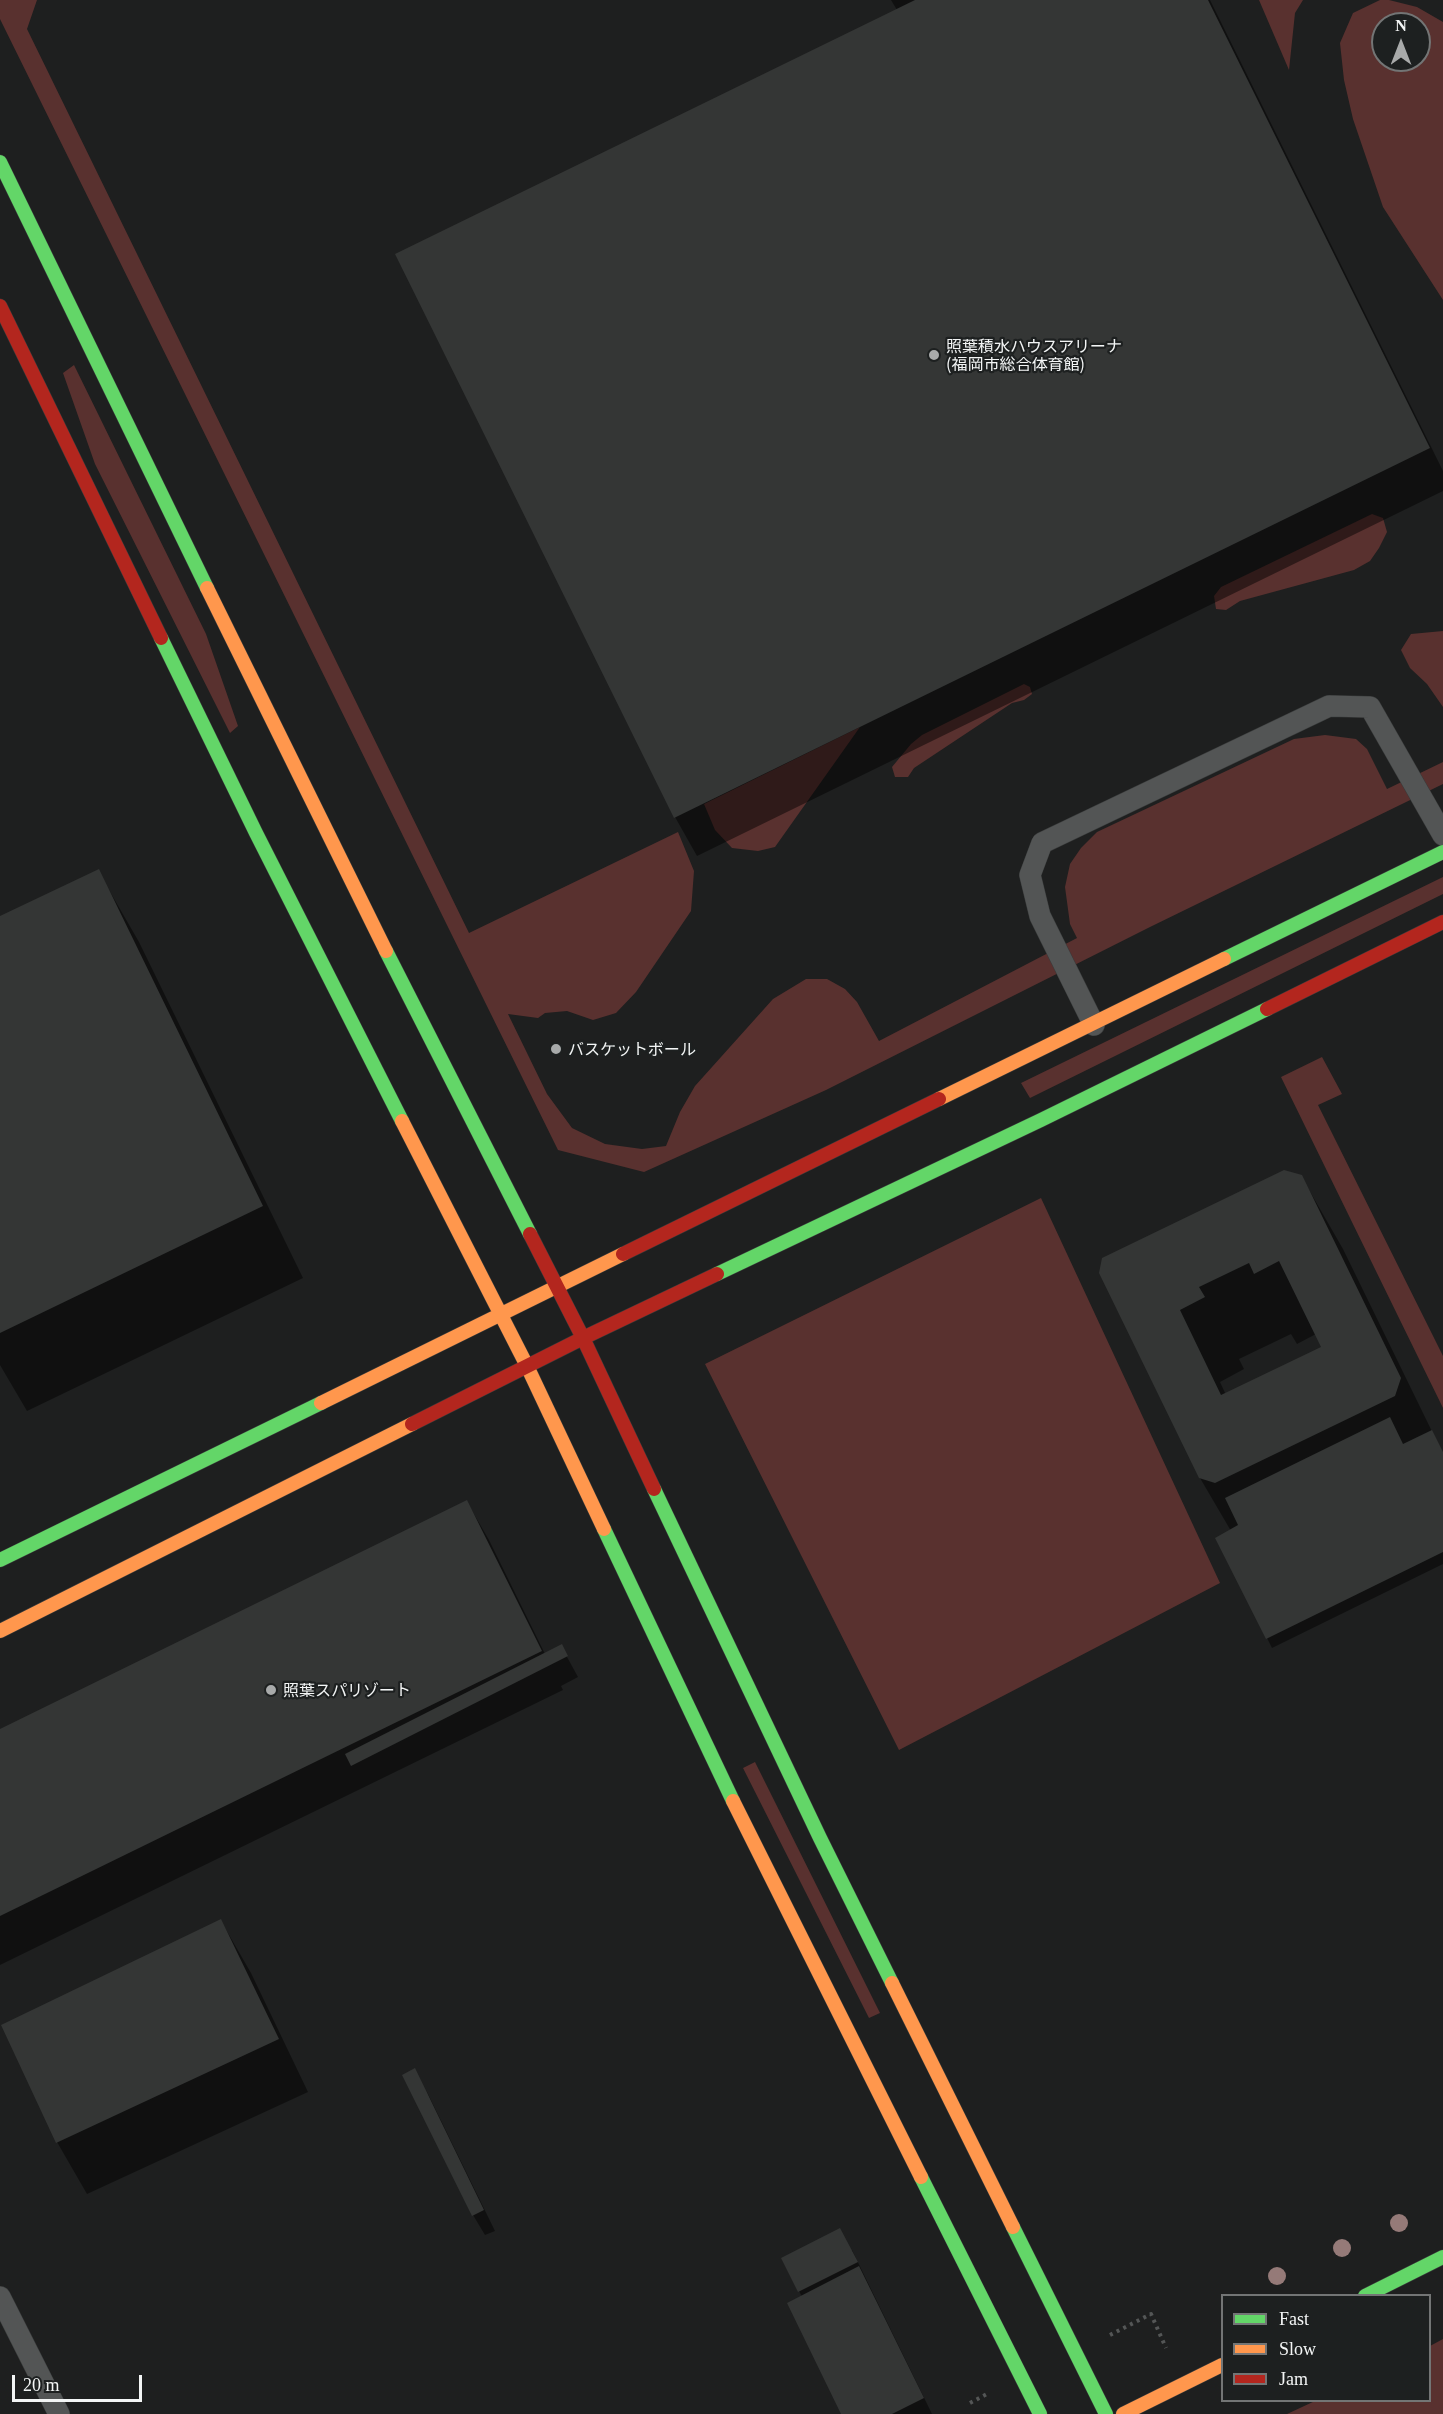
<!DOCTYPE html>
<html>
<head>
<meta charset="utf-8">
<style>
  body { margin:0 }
  #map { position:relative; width:1443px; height:2414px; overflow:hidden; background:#1e1f1f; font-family:Georgia,serif }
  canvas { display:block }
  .legend { position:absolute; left:1221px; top:2294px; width:210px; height:108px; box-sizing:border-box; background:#1d2020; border:2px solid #737575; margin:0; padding:8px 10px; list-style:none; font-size:18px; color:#f3f5f5 }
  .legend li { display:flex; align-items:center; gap:12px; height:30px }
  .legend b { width:30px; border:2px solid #737575 }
  .north { position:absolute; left:1371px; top:12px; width:60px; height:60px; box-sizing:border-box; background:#1d2020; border:2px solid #737575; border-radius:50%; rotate:0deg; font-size:16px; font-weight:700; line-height:24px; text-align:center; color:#f3f5f5 }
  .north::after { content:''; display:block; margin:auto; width:21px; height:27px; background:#a8aaaa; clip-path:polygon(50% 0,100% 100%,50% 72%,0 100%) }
  .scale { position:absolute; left:12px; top:2375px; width:130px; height:27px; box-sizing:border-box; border:3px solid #f3f5f5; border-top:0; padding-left:8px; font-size:18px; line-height:21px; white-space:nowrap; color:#f3f5f5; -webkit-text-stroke:4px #1d2020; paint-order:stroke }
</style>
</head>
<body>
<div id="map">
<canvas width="1443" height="2414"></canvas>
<ul class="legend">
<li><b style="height:8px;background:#63d668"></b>Fast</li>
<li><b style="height:8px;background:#ff974d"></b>Slow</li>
<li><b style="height:8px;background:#b3261e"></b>Jam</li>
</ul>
<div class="north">N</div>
<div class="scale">20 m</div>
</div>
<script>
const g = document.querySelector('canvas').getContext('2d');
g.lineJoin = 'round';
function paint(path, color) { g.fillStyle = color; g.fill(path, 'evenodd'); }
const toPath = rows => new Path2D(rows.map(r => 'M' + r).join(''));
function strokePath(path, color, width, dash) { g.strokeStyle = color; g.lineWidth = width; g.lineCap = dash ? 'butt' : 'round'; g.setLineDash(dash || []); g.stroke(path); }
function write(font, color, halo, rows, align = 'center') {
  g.font = font + ' Georgia,"Noto Sans JP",serif'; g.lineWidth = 4.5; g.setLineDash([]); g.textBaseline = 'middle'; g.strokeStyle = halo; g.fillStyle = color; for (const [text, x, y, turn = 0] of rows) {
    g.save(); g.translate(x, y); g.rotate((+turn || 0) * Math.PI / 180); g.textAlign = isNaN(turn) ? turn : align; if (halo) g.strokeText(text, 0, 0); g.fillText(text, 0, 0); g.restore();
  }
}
paint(toPath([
  [0,0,37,0,27,29,469,933,678,832,694,871,691,911,636,992,616,1013,593,1020,567,1011,545,1013,538,1018,508,1014,547,1094,572,1128,605,1144,642,1149,666,1146,680,1112,695,1086,773,999,806,979,827,979,845,989,857,1002,879,1041,1077,938,1070,924,1065,887,1070,864,1081,848,1097,832,1294,739,1325,735,1356,739,1367,749,1387,789,1443,762,1443,784,1150,927,826,1090,644,1172,558,1150,0,19],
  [1259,0,1303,0,1295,13,1289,70],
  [1380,0,1389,0,1417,7,1443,22,1443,300,1383,207,1353,119,1344,80,1340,43,1353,13],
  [1383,24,1419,24,1419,60,1383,60],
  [74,365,206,634,238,726,230,733,95,464,63,373],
  [1372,514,1383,518,1387,532,1379,548,1370,561,1354,570,1240,601,1226,610,1216,609,1214,596,1221,587],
  [1443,631,1443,707,1427,684,1410,668,1401,650,1411,634],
  [1024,684,1030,687,1032,694,1024,700,1012,703,914,768,908,777,895,777,892,767,911,744,922,735],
  [860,727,775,847,758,851,732,848,715,830,704,804],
  [1443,877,1443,894,1030,1098,1021,1083],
  [1322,1057,1342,1094,1318,1105,1443,1356,1443,1408,1281,1077],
  [1041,1198,1220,1583,899,1750,705,1364],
  [755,1762,880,2013,869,2018,743,1768],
  [1443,2339,1443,2414,1287,2414,1315,2401,1430,2400,1430,2346]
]), '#59312f');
paint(toPath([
  [891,0,1210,0,1443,471,1443,491,697,856,675,817,897,10],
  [98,871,139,942,303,1278,27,1411,0,1365,0,918],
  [1301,1176,1343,1249,1443,1454,1443,1564,1272,1648,1217,1538,1231,1531,1200,1478,1100,1273],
  [1291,1334,1297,1344,1316,1334,1323,1347,1226,1395,1220,1382,1244,1369,1239,1359],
  [467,1502,489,1540,545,1654,561,1646,578,1677,561,1686,563,1690,0,1965,0,1730],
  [221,1921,251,1973,308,2092,87,2194,57,2142],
  [426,2090,495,2231,485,2235,473,2215],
  [852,2250,868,2283,932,2414,843,2414,802,2297,783,2258]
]), '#0007');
paint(toPath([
  [915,0,1208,0,1430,448,674,818,395,254],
  [99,869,263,1206,0,1333,0,916],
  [1284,1170,1302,1175,1401,1378,1395,1396,1215,1483,1199,1478,1099,1273,1102,1258],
  [1279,1261,1321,1347,1221,1395,1180,1310,1205,1297,1199,1287,1249,1263,1254,1274],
  [1390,1417,1403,1444,1432,1430,1443,1452,1443,1552,1266,1639,1215,1538,1238,1525,1225,1498],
  [467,1500,542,1651,0,1916,0,1729],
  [562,1644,568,1656,351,1766,345,1754],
  [221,1919,279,2039,56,2143,1,2025],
  [415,2068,484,2210,472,2216,402,2075],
  [840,2228,858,2262,798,2292,781,2258],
  [859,2266,924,2398,892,2414,841,2414,787,2303]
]), '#343635');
const lane = toPath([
  [1094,1025,1040,916,1030,875,1042,843,1329,706,1370,707,1443,835],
  [0,2297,59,2414]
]);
const fast = toPath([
  [0,162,207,588],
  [161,638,256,833,402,1121],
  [386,951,530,1234],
  [1224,959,1443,852],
  [717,1274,1041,1120,1267,1009],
  [654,1489,820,1838,892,1983],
  [604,1529,733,1801],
  [0,1560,321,1403],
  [921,2177,1040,2414],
  [1013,2227,1106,2414],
  [1365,2296,1443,2257]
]);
const slow = toPath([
  [207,588,386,951],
  [939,1099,1224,959],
  [402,1121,527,1366,604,1529],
  [321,1403,623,1254],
  [0,1631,412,1424],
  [733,1801,921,2177],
  [892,1983,1013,2227],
  [1123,2414,1222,2365]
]);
const jam = toPath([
  [0,306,161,638],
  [1267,1009,1443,922],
  [530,1234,583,1338,654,1489],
  [623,1254,939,1099],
  [412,1424,583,1338,717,1274]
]);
strokePath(lane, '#3a3c3c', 22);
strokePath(fast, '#3a3c3c', 15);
strokePath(slow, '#3a3c3c', 15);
strokePath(jam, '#3a3c3c', 15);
strokePath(toPath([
  [1110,2335,1151,2314,1166,2348],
  [970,2403,987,2394]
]), '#545656', 4, [3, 4.5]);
strokePath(lane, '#535555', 21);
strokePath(fast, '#63d668', 14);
strokePath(slow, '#ff974d', 14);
strokePath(jam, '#b3261e', 14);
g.fillStyle = '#957a78';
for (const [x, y] of [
  [1399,2223],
  [1342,2248],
  [1277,2276]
]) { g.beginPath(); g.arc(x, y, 9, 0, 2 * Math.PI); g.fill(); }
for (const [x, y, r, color] of [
  [934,355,6,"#a8aaaa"],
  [556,1049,6,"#a8aaaa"],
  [271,1690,6,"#a8aaaa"]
]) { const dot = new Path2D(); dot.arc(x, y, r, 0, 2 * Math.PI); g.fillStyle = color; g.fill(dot); strokePath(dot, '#1d2020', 2); }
write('16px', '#f3f5f5', '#1d2020', [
  ["照葉積水ハウスアリーナ",946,346],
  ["(福岡市総合体育館)",946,364],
  ["バスケットボール",568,1049],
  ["照葉スパリゾート",283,1690]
], 'left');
</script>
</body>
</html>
